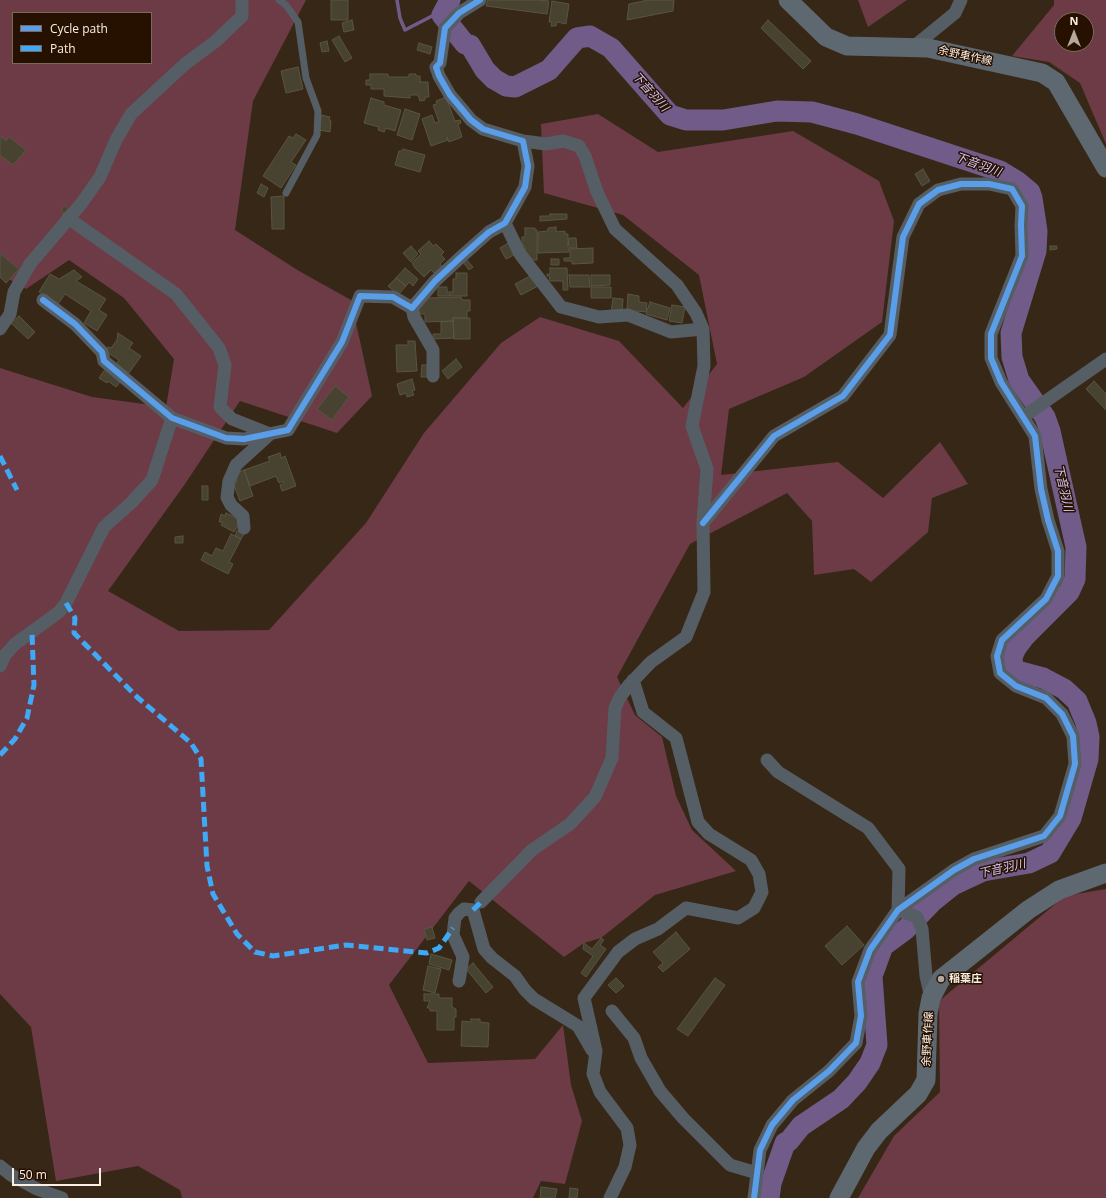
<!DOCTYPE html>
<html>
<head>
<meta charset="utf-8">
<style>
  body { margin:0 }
  #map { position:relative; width:1106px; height:1198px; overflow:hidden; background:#372716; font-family:"Open Sans",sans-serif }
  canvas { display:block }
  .legend { position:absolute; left:12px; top:12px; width:140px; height:52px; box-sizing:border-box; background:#261100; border:1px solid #7b6a5b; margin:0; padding:5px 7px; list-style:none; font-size:12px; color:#fbefe4 }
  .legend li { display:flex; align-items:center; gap:8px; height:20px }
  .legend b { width:20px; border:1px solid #7b6a5b }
  .north { position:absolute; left:1054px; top:12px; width:40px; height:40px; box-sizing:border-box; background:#261100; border:1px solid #7b6a5b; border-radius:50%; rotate:0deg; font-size:11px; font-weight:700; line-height:16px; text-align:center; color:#fbefe4 }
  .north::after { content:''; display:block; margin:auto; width:14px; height:18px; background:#b6a99c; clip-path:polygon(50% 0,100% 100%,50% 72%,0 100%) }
  .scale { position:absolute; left:12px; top:1168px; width:89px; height:18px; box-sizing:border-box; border:2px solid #fbefe4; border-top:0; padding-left:5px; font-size:12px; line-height:14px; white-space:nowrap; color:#fbefe4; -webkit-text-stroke:3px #261100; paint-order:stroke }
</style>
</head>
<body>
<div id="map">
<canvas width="1106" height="1198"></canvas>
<ul class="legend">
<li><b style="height:5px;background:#5a9eea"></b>Cycle path</li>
<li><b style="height:5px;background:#3fa9f5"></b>Path</li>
</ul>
<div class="north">N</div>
<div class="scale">50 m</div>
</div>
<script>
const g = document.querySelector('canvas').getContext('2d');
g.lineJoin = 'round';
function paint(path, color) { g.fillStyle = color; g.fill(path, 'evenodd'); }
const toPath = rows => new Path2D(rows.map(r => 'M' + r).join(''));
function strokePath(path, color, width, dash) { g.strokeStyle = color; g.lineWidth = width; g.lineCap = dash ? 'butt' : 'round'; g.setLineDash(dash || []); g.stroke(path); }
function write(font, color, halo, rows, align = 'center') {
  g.font = font + ' "Open Sans","Noto Sans JP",sans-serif'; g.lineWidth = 3; g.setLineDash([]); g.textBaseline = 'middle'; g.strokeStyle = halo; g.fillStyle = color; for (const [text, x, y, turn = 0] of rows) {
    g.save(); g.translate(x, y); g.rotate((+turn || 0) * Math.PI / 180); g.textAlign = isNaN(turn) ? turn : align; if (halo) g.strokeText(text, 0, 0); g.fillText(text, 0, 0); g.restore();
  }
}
paint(toPath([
  [0,0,306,0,253,101,235,230,299,271,351,300,372,396,337,433,240,401,185,484,108,591,179,631,269,630,366,523,424,433,501,343,540,317,619,341,683,408,717,364,699,275,623,215,544,193,541,124,598,114,658,152,793,131,879,181,894,221,882,322,804,377,729,409,721,475,838,462,883,498,940,442,968,484,932,498,928,532,871,582,854,569,814,575,812,521,787,493,690,544,617,677,635,715,662,737,676,796,692,830,736,871,655,895,601,938,584,943,564,957,469,881,389,985,428,1063,535,1059,563,1025,571,1085,582,1121,565,1184,541,1181,533,1198,182,1198,180,1190,138,1166,56,1181,31,1027,0,994,0,368,92,397,166,407,174,359,124,298,69,260,26,289,0,274],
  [13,13,151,13,151,63,13,63],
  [858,0,907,0,868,27],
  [1054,0,1106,0,1106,144,1080,83,1049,62,1012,56,1054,5],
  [1062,20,1086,20,1086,44,1062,44],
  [1106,889,1106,1198,858,1198,894,1136,940,1092,939,1001,1065,896]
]), '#6c3b46');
strokePath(toPath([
  [397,0,400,18,405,30,432,16,442,15]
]), '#705b89', 3.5);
strokePath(toPath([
  [450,0,442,15,465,44,470,45,485,70,494,79,506,86,515,87,549,70,577,38,590,36,611,48,670,115,686,120,723,120,777,111,812,112,857,124,1000,171,1018,182,1030,192,1032,198,1037,231,1036,251,1011,333,1012,357,1019,380,1045,417,1050,431,1076,547,1075,579,1069,592,1025,636,1016,648,1012,657,1013,670,1043,678,1064,689,1077,701,1086,723,1089,737,1088,759,1071,818,1050,853,1029,863,983,871,953,885,933,901,906,929,883,946,872,976,877,1045,870,1063,857,1082,841,1099,801,1126,789,1141,785,1143,771,1183,769,1198]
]), '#705b89', 21);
const building = toPath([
  [331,0,348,0,348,20,331,20,331,0],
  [488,0,538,0,549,1,547,14,486,6,488,0],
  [648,0,674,0,673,11,627,20,629,4,648,0],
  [552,1,569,4,566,24,557,22,556,26,551,26,552,22,549,22,552,1],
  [352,20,354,30,344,32,342,23,352,20],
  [768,20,811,61,803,69,761,28,768,20],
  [339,36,352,58,345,62,332,40,339,36],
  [327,41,329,51,322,52,320,43,327,41],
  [419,43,432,47,430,54,417,50,419,43],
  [298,67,303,89,286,93,281,71,298,67],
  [370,74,388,74,388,77,409,77,409,74,416,74,416,76,420,76,420,82,428,82,429,97,425,97,425,100,420,101,418,95,410,95,410,98,384,96,384,89,371,89,371,85,366,85,366,80,370,80,370,74],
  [446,97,455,121,460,120,461,123,458,124,462,137,449,142,447,137,448,140,431,146,422,119,432,115,435,123,439,122,433,105,437,104,436,101,446,97],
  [371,98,384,102,384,105,401,110,395,131,386,128,384,132,378,130,379,127,364,123,371,98],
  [405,109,420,114,412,140,397,135,405,109],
  [321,115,330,117,329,120,331,121,330,132,319,130,321,115],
  [296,134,306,140,291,162,296,165,281,188,263,176,289,136,293,138,296,134],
  [0,136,6,141,9,137,26,150,13,165,0,155,0,136],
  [403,149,425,155,420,172,395,165,399,151,402,151,403,149],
  [923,169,930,181,922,186,915,174,923,169],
  [261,184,268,188,264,197,257,193,261,184],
  [284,196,284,229,272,229,271,197,284,196],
  [65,206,68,209,64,213,61,210,65,206],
  [550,214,567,214,567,219,540,221,540,216,550,216,550,214],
  [556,227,556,232,565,231,565,234,568,234,568,246,569,238,576,238,577,248,569,248,569,252,538,253,538,232,548,231,548,228,556,227],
  [525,228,535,228,535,230,537,230,537,260,525,260,525,246,522,246,522,237,525,237,525,228],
  [429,241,433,246,436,244,444,252,441,255,445,259,440,264,442,266,434,273,431,270,424,277,415,268,412,263,421,254,418,251,429,241],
  [510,242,516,254,506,259,500,248,510,242],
  [411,246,418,254,411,262,403,253,411,246],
  [1050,246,1057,246,1057,249,1050,250,1050,246],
  [593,248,593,263,572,264,572,261,564,261,564,258,570,258,570,249,593,248],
  [0,253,19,269,6,283,0,277,0,253],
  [466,259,473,267,469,270,463,262,466,259],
  [551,259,559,259,559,265,551,265,551,259],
  [405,268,418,279,413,286,409,282,406,286,396,278,405,268],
  [550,268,567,268,568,290,563,290,563,281,550,281,549,276,547,276,547,274,550,274,550,268],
  [74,270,82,277,76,281,106,299,99,310,107,315,97,331,84,323,91,311,65,294,58,304,39,292,50,274,59,279,74,270],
  [456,273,467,273,467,296,451,296,450,294,450,296,438,296,438,287,447,287,447,292,453,292,453,279,456,279,456,273],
  [532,275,538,286,521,295,515,284,532,275],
  [569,275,589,275,590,287,570,287,569,275],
  [591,275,610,275,610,285,591,286,591,275],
  [396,278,406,286,398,295,388,286,396,278],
  [591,287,611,287,611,298,591,298,591,287],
  [628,294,639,296,639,302,647,303,646,312,627,310,628,294],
  [461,297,462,300,470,300,470,311,467,311,467,318,453,318,453,321,425,322,425,314,418,314,418,305,426,298,461,297],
  [613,298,623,299,622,314,611,313,613,298],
  [650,302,670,308,667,320,646,314,650,302],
  [672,305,685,307,682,323,669,321,672,305],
  [19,316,35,332,28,339,11,323,19,316],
  [453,318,470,318,470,339,454,339,453,318],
  [453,321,454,338,433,339,433,334,441,334,441,322,453,321],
  [118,333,133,343,129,348,141,356,129,373,116,364,119,360,105,351,108,347,111,348,117,340,118,333],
  [408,341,415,341,417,371,397,372,396,345,408,345,408,341],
  [456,359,462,367,448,379,442,371,456,359],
  [422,365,429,365,429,377,421,377,422,365],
  [106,368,121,381,116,387,108,381,107,383,99,378,106,368],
  [412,379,415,390,412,391,414,395,407,397,406,393,400,395,397,384,412,379],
  [1094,381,1106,394,1106,410,1086,389,1094,381],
  [335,386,349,397,332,420,317,409,335,386],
  [280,453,281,458,285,456,296,486,282,491,280,485,284,483,283,481,279,483,276,476,250,486,244,470,270,461,268,457,280,453],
  [244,470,253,496,240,501,234,485,237,483,234,474,244,470],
  [202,486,208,486,208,500,202,500,202,486],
  [226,513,241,520,234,532,221,525,223,522,219,522,221,514,225,516,226,513],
  [237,531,244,534,241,539,235,536,237,531],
  [231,534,241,539,229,562,233,564,228,574,201,560,205,552,212,556,216,548,223,551,231,534],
  [183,536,183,543,175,543,175,537,183,536],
  [847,926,864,945,842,965,825,946,847,926],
  [432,927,435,938,427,940,424,929,432,927],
  [676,932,690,949,663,972,658,967,663,963,653,952,676,932],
  [601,938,604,940,600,945,606,949,586,977,581,973,593,956,583,949,584,943,592,949,601,938],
  [431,954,452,960,449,970,429,964,431,954],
  [473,963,493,987,486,993,466,969,473,963],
  [428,966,441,969,435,993,423,990,428,966],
  [616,978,624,986,616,993,608,985,616,978],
  [715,978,725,985,688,1036,677,1029,715,978],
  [424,994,439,994,439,998,452,998,452,1007,456,1009,456,1017,454,1017,454,1030,437,1030,437,1011,430,1011,430,1008,427,1008,430,1001,424,1001,424,994],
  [471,1019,480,1019,480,1022,489,1023,488,1047,461,1046,462,1021,471,1022,471,1019],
  [541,1187,557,1189,555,1198,540,1198,541,1187],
  [570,1188,578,1189,577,1198,569,1198,570,1188]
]);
paint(building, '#484331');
strokePath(building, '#595540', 1);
strokePath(toPath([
  [279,0,286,5,298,22,306,78,318,111,317,135,286,193]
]), '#565e65', 7);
strokePath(toPath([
  [912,48,955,13,961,0],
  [523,141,546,144,563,141,579,146,585,156,597,192,615,229,677,285,696,313,703,329],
  [68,218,176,294,219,348,225,365,220,407,232,419,270,434,236,465,229,481,227,497,231,505,243,516,244,528],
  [43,300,75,324,102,352,104,361,172,418,226,438,244,439,288,430,342,342,360,296,393,297,412,308,435,281,462,256,489,232,505,223,525,187,528,166,523,141,483,129,471,120,450,95,439,76,436,67,440,63,445,28,459,13,480,0],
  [412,308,414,317,433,350,433,376],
  [0,329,10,314,14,292,30,264,81,204,100,177,116,140,131,114,185,64,216,41,242,16,242,0],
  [1023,417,1106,359],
  [703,523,774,436,843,396,890,335,903,237,919,204,938,190,961,184,989,184,1012,189,1022,206,1021,225,1022,256,991,334,991,358,1001,382,1035,436,1041,489,1048,520,1058,551,1058,576,1046,599,1002,640,997,656,1000,673,1016,686,1046,698,1062,714,1073,736,1075,764,1060,816,1044,836,974,859,954,870,898,910,870,950,858,982,861,1016,856,1043,829,1071,793,1100,772,1125,760,1150,754,1198],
  [0,666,5,655,15,644,59,612,66,603,104,527,131,503,152,480,172,418],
  [767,760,778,772,868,828,899,869,898,910],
  [481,902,532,850,570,824,595,797,612,758,615,708,620,697,629,685,651,662,686,637,704,592,703,523,707,469,692,426,704,366,703,329,671,332,628,315,599,317,561,307,520,254,505,223],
  [898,910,917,917,922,929,926,976,931,998],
  [459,981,463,957,453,935,455,918,459,913,464,909,473,910,484,949,492,958,515,976,525,990,534,999,578,1026,592,1050],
  [612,1011,634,1038,641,1058,660,1091,683,1118,730,1165,757,1173],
  [0,1166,11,1175,37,1189,62,1198],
  [610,1198,625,1167,630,1145,627,1128,600,1092,593,1074,596,1051,584,998,618,952,635,939,658,929,686,908,738,918,754,908,762,892,759,874,751,860,709,834,698,822,676,738,643,712,633,680]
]), '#565e65', 13);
strokePath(toPath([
  [788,0,826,37,847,46,928,48,1042,73,1056,82,1106,168],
  [839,1198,866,1148,879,1131,918,1094,926,1080,928,1014,931,998,941,979,1028,910,1059,890,1106,873]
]), '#5d6871', 19);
strokePath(toPath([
  [0,456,17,490],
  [66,603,75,618,74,633,137,697,191,743,201,759,207,866,213,894,237,934,255,952,273,956,346,945,427,953,439,948,453,928],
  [0,755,15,739,27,718,34,685,32,633],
  [473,910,481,902]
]), '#3fa9f5', 5, [10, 5]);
strokePath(toPath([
  [43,300,75,324,102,352,104,361,172,418,226,438,244,439,288,430,342,342,360,296,393,297,412,308,435,281,462,256,489,232,505,223,525,187,528,166,523,141,483,129,471,120,450,95,439,76,436,67,440,63,445,28,459,13,480,0],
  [703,523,774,436,843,396,890,335,903,237,919,204,938,190,961,184,989,184,1012,189,1022,206,1021,225,1022,256,991,334,991,358,1001,382,1035,436,1041,489,1048,520,1058,551,1058,576,1046,599,1002,640,997,656,1000,673,1016,686,1046,698,1062,714,1073,736,1075,764,1060,816,1044,836,974,859,954,870,898,910,870,950,858,982,861,1016,856,1043,829,1071,793,1100,772,1125,760,1150,754,1198]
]), '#5a9eea', 6);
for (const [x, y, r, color] of [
  [941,979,4,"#b6a99c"]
]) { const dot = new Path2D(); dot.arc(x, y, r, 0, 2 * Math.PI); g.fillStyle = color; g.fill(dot); strokePath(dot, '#261100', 1.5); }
write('11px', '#fbefe4', '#261100', [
  ["余野車作線",965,56,12],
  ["余野車作線",928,1039,-87]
]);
write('bold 11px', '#fbefe4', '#261100', [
  ["稲葉庄",949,979]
], 'left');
write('italic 12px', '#d7c4f4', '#261100', [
  ["下音羽川",650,92,48],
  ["下音羽川",978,165,20],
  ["下音羽川",1063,488,77],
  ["下音羽川",1002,869,-13]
]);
</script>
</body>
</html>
